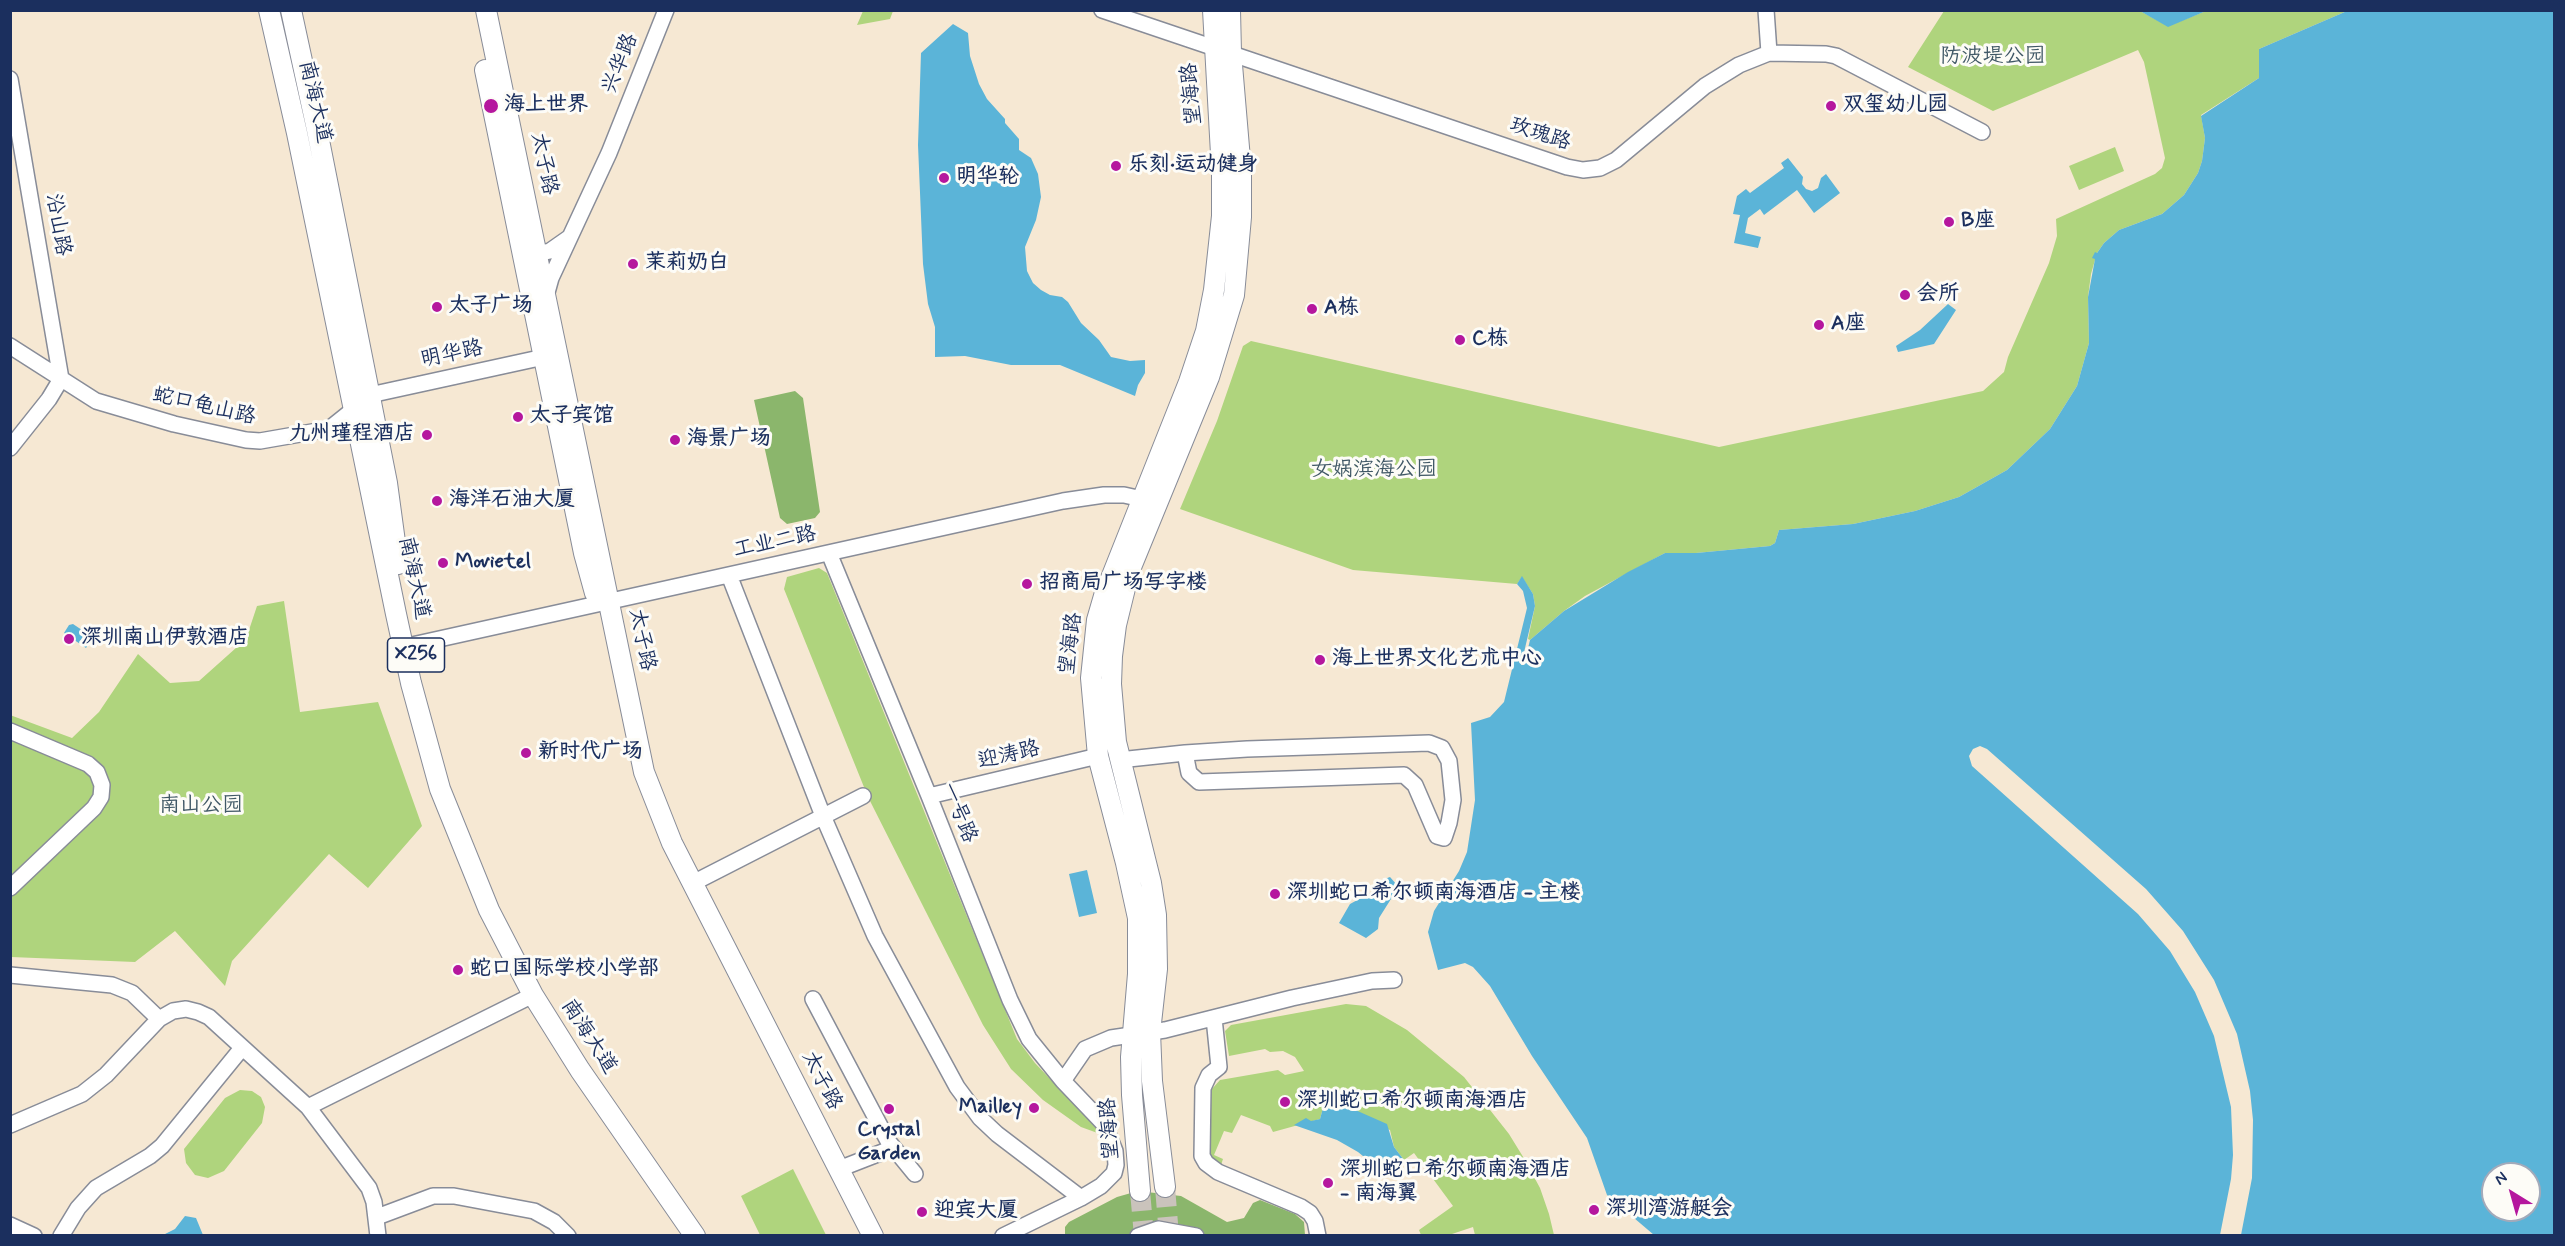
<!DOCTYPE html>
<html>
<head>
<meta charset="utf-8">
<style>
  body { margin:0 }
  #map { position:relative; width:2565px; height:1246px; overflow:hidden; background:#f6e8d3; font-family:Mynerve,sans-serif }
  canvas { display:block }
  .frame { position:absolute; inset:0; border:12px solid #1b2f5e; pointer-events:none }
  .north { position:absolute; left:2481px; top:1162px; width:60px; height:60px; box-sizing:border-box; background:#fdfcf7; border:2px solid #a3aaba; border-radius:50%; rotate:323deg; font-size:16px; font-weight:700; line-height:24px; text-align:center; color:#1b2f5e }
  .north::after { content:''; display:block; margin:auto; width:21px; height:27px; background:#b5179e; clip-path:polygon(50% 0,100% 100%,50% 72%,0 100%) }
</style>
</head>
<body>
<div id="map">
<canvas width="2565" height="1246"></canvas>
<div class="frame"></div>
<div class="north">N</div>
</div>
<script>
const g = document.querySelector('canvas').getContext('2d');
g.lineJoin = 'round';
function paint(path, color) { g.fillStyle = color; g.fill(path, 'evenodd'); }
const toPath = rows => new Path2D(rows.map(r => 'M' + r).join(''));
function strokePath(path, color, width, dash) { g.strokeStyle = color; g.lineWidth = width; g.lineCap = dash ? 'butt' : 'round'; g.setLineDash(dash || []); g.stroke(path); }
function write(font, color, halo, rows, align = 'center') {
  g.font = font + ' Mynerve,"LXGW WenKai TC",sans-serif'; g.lineWidth = 6; g.setLineDash([]); g.textBaseline = 'middle'; g.strokeStyle = halo; g.fillStyle = color; for (const [text, x, y, turn = 0] of rows) {
    g.save(); g.translate(x, y); g.rotate((+turn || 0) * Math.PI / 180); g.textAlign = isNaN(turn) ? turn : align; if (halo) g.strokeText(text, 0, 0); g.fillText(text, 0, 0); g.restore();
  }
}
paint(toPath([
  [863,11,863,10,893,11,890,19,857,25],
  [1944,11,2140,11,2168,26,2206,11,2347,11,2259,49,2259,78,2201,115,2205,138,2202,161,2198,173,2184,195,2162,214,2119,230,2104,243,2097,253,2091,274,2088,297,2089,343,2077,386,2050,429,2007,470,1959,497,1915,511,1853,524,1779,530,1775,543,1770,546,1696,553,1665,553,1585,596,1564,611,1530,640,1528,639,1535,606,1533,594,1522,577,1517,584,1353,570,1180,509,1217,421,1243,346,1251,341,1719,447,1983,391,2004,372,2008,357,2049,263,2057,236,2056,219,2155,174,2162,168,2165,158,2144,62,2138,50,1993,111,1908,67],
  [2115,147,2124,171,2079,190,2069,166],
  [819,568,827,573,1017,1039,1035,1063,1103,1135,1081,1127,1043,1100,1011,1069,983,1025,868,797,784,589,787,577],
  [284,601,300,712,378,702,422,826,368,888,329,854,232,961,225,986,175,931,135,962,11,957,10,715,72,738,99,712,138,654,170,683,199,681,246,639,257,606],
  [1346,1004,1366,1006,1407,1030,1464,1077,1509,1134,1525,1160,1540,1188,1549,1214,1554,1235,1475,1235,1473,1227,1449,1235,1421,1235,1419,1230,1453,1206,1414,1153,1404,1160,1394,1147,1390,1130,1323,1108,1320,1119,1273,1132,1270,1126,1241,1115,1232,1133,1224,1131,1214,1155,1223,1159,1221,1165,1210,1157,1206,1144,1211,1090,1220,1080,1278,1070,1285,1075,1304,1071,1295,1057,1283,1051,1270,1052,1265,1049,1229,1056,1225,1031,1231,1025],
  [240,1090,252,1091,261,1097,265,1107,262,1123,224,1171,208,1178,195,1175,186,1163,184,1149,225,1098],
  [793,1169,826,1235,760,1235,741,1196]
]), '#afd47d');
paint(toPath([
  [795,391,803,398,820,512,815,518,787,524,780,518,754,400],
  [1138,1191,1181,1196,1227,1222,1244,1218,1253,1203,1260,1200,1295,1214,1304,1222,1305,1235,1065,1236,1065,1227,1069,1222,1117,1197]
]), '#8bb66c');
paint(toPath([
  [2140,11,2206,11,2168,27],
  [2347,11,2554,11,2554,1235,2241,1235,2252,1178,2253,1120,2250,1091,2237,1034,2214,980,2183,931,2146,889,1987,749,1980,746,1973,749,1969,756,1972,766,2138,914,2170,951,2195,992,2214,1036,2231,1107,2233,1155,2231,1179,2220,1235,1654,1235,1607,1195,1587,1138,1532,1056,1490,986,1473,967,1465,963,1438,970,1428,932,1434,911,1459,871,1467,852,1475,800,1471,723,1490,717,1504,702,1527,608,1523,591,1517,584,1522,576,1533,594,1535,606,1521,665,1524,665,1530,640,1564,611,1628,572,1665,553,1696,553,1770,546,1775,543,1779,530,1853,524,1915,511,1959,497,2007,470,2050,429,2077,386,2089,343,2088,297,2095,259,2092,258,2095,252,2097,253,2104,243,2119,230,2162,214,2184,195,2198,173,2202,161,2205,138,2201,116,2259,78,2259,49],
  [2493,1174,2529,1174,2529,1210,2493,1210],
  [953,24,968,33,970,56,979,84,987,99,1005,119,1005,123,1019,139,1019,150,1031,158,1038,174,1041,197,1036,220,1025,247,1027,271,1033,283,1041,290,1050,295,1062,297,1068,302,1081,323,1099,340,1111,357,1130,361,1145,360,1145,373,1138,385,1135,396,1060,365,1011,365,965,356,935,357,935,327,928,304,923,264,918,145,921,53],
  [1788,158,1803,177,1802,184,1806,189,1812,191,1818,188,1821,178,1826,174,1840,193,1814,213,1797,190,1764,215,1760,209,1748,218,1745,233,1761,237,1758,248,1734,243,1740,215,1733,214,1737,196,1746,189,1750,193,1784,168,1781,163],
  [1948,304,1956,310,1934,344,1898,352,1896,346,1920,330],
  [73,624,91,636,91,640,86,648,64,633,69,625],
  [1087,870,1097,913,1079,917,1069,874],
  [1390,877,1397,885,1396,891,1379,918,1378,929,1366,938,1339,923,1350,904,1374,891,1379,881],
  [1335,1101,1387,1124,1394,1147,1404,1160,1385,1174,1358,1152,1337,1140,1294,1125,1306,1118,1311,1121,1320,1119,1323,1108],
  [185,1216,196,1218,203,1235,163,1235,175,1229]
]), '#5bb4d8');
strokePath(toPath([
  [1165,1187,1169,1236],
  [1140,1191,1144,1236]
]), '#cac3bc', 20, [20, 10]);
const minor = toPath([
  [1102,10,1567,167,1583,170,1600,168,1616,160,1705,86,1739,65,1769,53,1766,10],
  [1769,53,1826,54,1836,56,1982,132],
  [10,79,61,379],
  [536,249,541,253,550,251,570,237],
  [546,296,551,278,609,153,666,10],
  [10,346,96,401,174,424,246,440,260,441,329,429,369,397,379,393,544,357],
  [10,448,49,399,61,379],
  [829,553,929,796,1010,1000,1029,1039,1063,1081],
  [729,575,823,816,875,936,957,1087,980,1118,997,1134,1081,1198],
  [403,647,1063,501,1104,495,1124,495,1151,501],
  [10,731,88,764,97,772,102,785,101,797,94,808,10,888],
  [1119,760,1185,753,1247,749,1429,743,1442,748,1449,761,1453,800,1449,823,1444,838,1437,836,1415,785,1404,775,1199,782,1189,773,1185,753],
  [929,796,1098,756],
  [693,883,863,796],
  [10,975,112,985,132,993,159,1019],
  [813,999,888,1141,915,1174],
  [1214,1018,1219,1067,1209,1075,1203,1088,1202,1156,1206,1163,1218,1172,1301,1207,1310,1213,1315,1221,1318,1236],
  [308,1107,533,995],
  [10,1125,82,1094,106,1075,159,1019,173,1011,186,1009,198,1012,209,1017,308,1107,369,1188,374,1202,378,1236],
  [839,1169,893,1148],
  [377,1217,433,1196,454,1196,534,1211,554,1222,568,1236],
  [10,1225,34,1236],
  [61,1236,78,1208,96,1188,150,1156,162,1146,242,1048],
  [1003,1236,1081,1198,1101,1186,1114,1173,1116,1165,1115,1151,1104,1124,1063,1081,1085,1049,1111,1038,1165,1030,1292,998,1372,981,1394,980],
  [1138,1236,1158,1229,1196,1236]
]);
const major = toPath([
  [269,10,297,133,396,614,411,683,440,789,489,910,533,995,580,1070,695,1236],
  [291,10,317,130,387,483,398,564],
  [486,10,644,772,672,843,873,1236],
  [485,70,584,553,595,593],
  [1165,1187,1152,1081,1150,1032,1157,969,1156,915,1151,883,1116,742,1111,684,1112,656,1116,625,1129,572,1209,377,1234,295,1241,217,1241,171,1231,53,1230,10],
  [1140,1191,1132,1095,1131,1057,1138,974,1138,918,1126,863,1098,756,1091,678,1097,620,1104,596,1189,382,1206,331,1214,290,1222,216,1222,172,1213,10]
]);
strokePath(minor, '#888c98', 18);
strokePath(major, '#888c98', 22);
strokePath(minor, '#fff', 15);
strokePath(major, '#fff', 20);
for (const [x, y, r, color] of [
  [491,106,8,"#b5179e"],
  [1831,106,6,"#b5179e"],
  [1116,166,6,"#b5179e"],
  [944,178,6,"#b5179e"],
  [1949,222,6,"#b5179e"],
  [633,264,6,"#b5179e"],
  [1905,295,6,"#b5179e"],
  [437,307,6,"#b5179e"],
  [1312,309,6,"#b5179e"],
  [1819,325,6,"#b5179e"],
  [1460,340,6,"#b5179e"],
  [518,417,6,"#b5179e"],
  [427,435,6,"#b5179e"],
  [675,440,6,"#b5179e"],
  [437,501,6,"#b5179e"],
  [443,563,6,"#b5179e"],
  [1027,584,6,"#b5179e"],
  [69,639,6,"#b5179e"],
  [1320,660,6,"#b5179e"],
  [526,753,6,"#b5179e"],
  [1275,894,6,"#b5179e"],
  [458,970,6,"#b5179e"],
  [1285,1102,6,"#b5179e"],
  [1034,1108,6,"#b5179e"],
  [889,1109,6,"#b5179e"],
  [1328,1183,6,"#b5179e"],
  [1594,1210,6,"#b5179e"],
  [922,1212,6,"#b5179e"]
]) { const dot = new Path2D(); dot.arc(x, y, r, 0, 2 * Math.PI); g.fillStyle = color; g.fill(dot); strokePath(dot, '#fdfcf7', 2); }
for (const [x, y, w] of [
  [416,655,57]
]) { const box = new Path2D(); box.roundRect(x - w / 2, y - 17, w, 34, 4.5); g.fillStyle = '#fdfcf7'; g.fill(box); strokePath(box, '#1b2f5e', 1.5); }
write('bold 20px', '#1b2f5e', null, [
  ["X256",416,655]
]);
write('21px', '#405866', '#fdfcf7', [
  ["防波堤公园",1993,58],
  ["女娲滨海公园",1374,471],
  ["南山公园",201,807]
]);
write('21px', '#1b2f5e', '#fdfcf7', [
  ["兴华路",621,64,-68],
  ["望海路",1193,94,-95],
  ["南海大道",314,102,77],
  ["玫瑰路",1540,135,18],
  ["太子路",543,164,78],
  ["沿山路",57,225,80],
  ["明华路",452,355,-12],
  ["蛇口龟山路",204,407,13],
  ["工业二路",775,543,-12],
  ["南海大道",413,578,78],
  ["太子路",641,640,78],
  ["望海路",1072,644,-83],
  ["迎涛路",1009,756,-13],
  ["一号路",958,813,68],
  ["南海大道",588,1037,57],
  ["太子路",821,1081,63],
  ["望海路",1111,1129,-94]
]);
write('bold 21px', '#1b2f5e', '#fdfcf7', [
  ["海上世界",504,106],
  ["双玺幼儿园",1843,106],
  ["乐刻·运动健身",1128,166],
  ["明华轮",956,178],
  ["B座",1961,222],
  ["茉莉奶白",645,264],
  ["会所",1917,295],
  ["太子广场",449,307],
  ["A栋",1324,309],
  ["A座",1831,325],
  ["C栋",1472,340],
  ["太子宾馆",530,417],
  ["九州瑾程酒店",415,435,"right"],
  ["海景广场",687,440],
  ["海洋石油大厦",449,501],
  ["Movietel",455,563],
  ["招商局广场写字楼",1039,584],
  ["深圳南山伊敦酒店",81,639],
  ["海上世界文化艺术中心",1332,660],
  ["新时代广场",538,753],
  ["深圳蛇口希尔顿南海酒店 - 主楼",1287,894],
  ["蛇口国际学校小学部",470,970],
  ["深圳蛇口希尔顿南海酒店",1297,1102],
  ["Mailley",1022,1108,"right"],
  ["Crystal",889,1131,"center"],
  ["Garden",889,1155,"center"],
  ["深圳蛇口希尔顿南海酒店",1340,1171],
  ["- 南海翼",1340,1195],
  ["深圳湾游艇会",1606,1210],
  ["迎宾大厦",934,1212]
], 'left');
</script>
</body>
</html>
